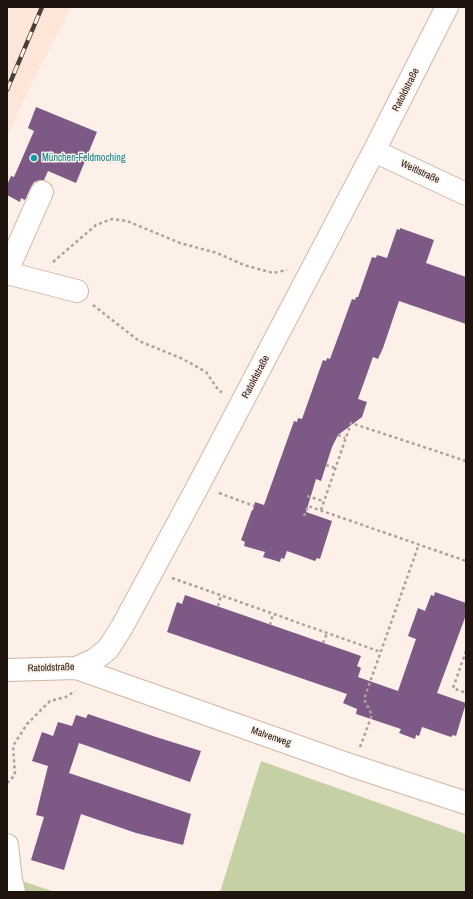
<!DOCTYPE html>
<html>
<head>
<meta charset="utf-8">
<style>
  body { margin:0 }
  #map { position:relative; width:473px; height:899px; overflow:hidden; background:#fcf0e8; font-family:"Archivo Narrow",sans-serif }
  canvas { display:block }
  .frame { position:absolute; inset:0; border:8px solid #1f150e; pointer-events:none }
</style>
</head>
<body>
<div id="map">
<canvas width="473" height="899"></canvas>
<div class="frame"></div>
</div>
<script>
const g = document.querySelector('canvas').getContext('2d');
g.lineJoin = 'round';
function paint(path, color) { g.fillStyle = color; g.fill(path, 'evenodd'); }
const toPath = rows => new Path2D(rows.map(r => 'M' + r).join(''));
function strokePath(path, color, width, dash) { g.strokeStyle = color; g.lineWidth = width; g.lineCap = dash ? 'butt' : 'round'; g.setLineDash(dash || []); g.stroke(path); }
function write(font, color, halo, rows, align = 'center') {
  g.font = font + ' "Archivo Narrow",sans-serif'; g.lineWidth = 3; g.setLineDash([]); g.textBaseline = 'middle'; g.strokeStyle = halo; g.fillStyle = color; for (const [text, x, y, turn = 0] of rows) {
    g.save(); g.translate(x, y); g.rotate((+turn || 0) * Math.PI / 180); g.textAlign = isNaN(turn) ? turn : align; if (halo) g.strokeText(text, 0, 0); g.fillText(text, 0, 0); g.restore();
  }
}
paint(toPath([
  [7,7,71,7,30,87,7,137]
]), '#fde6d7');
paint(toPath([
  [261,761,466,834,466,892,220,892],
  [22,881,55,892,24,892]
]), '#c5d0a5');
paint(toPath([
  [36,107,97,132,76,183,48,171,44,180,40,180,34,182,31,187,25,200,21,198,20,202,7,195,7,185,11,176,14,177,34,131,28,128],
  [400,228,434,240,426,263,466,277,466,324,399,301,383,348,378,359,373,357,358,399,367,402,362,417,338,435,332,447,321,481,316,479,306,512,332,521,320,559,317,558,315,561,287,551,284,559,281,558,280,562,263,557,265,552,244,546,245,542,241,540,252,510,253,510,255,502,264,505,294,421,297,422,298,418,302,419,323,360,326,361,327,358,330,359,352,299,355,300,356,297,358,297,372,257,376,258,377,255,387,258,397,229,400,230],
  [435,592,466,603,466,615,437,693,466,703,456,736,453,735,451,737,422,727,419,736,416,735,415,739,399,733,401,729,356,714,357,709,343,703,347,694,167,632,177,602,182,604,185,595,361,656,357,666,361,668,358,677,398,691,416,639,408,636,418,608,425,611,431,595,434,596],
  [88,714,156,737,201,751,190,782,79,743,69,773,191,814,183,845,136,833,81,814,64,870,31,860,44,817,36,815,48,766,32,761,42,732,53,736,58,722,72,726,76,715,86,718]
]), '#7d5985');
const minor = toPath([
  [374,151,466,194],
  [7,271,42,192],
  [7,273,77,291],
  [76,668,353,766,466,803],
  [7,670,76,668,94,660,108,649,122,627,198,486,374,151,447,7],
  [7,845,11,880,14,892]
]);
strokePath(minor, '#d3b6a2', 24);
strokePath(toPath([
  [53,262,96,225,112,219,127,221,180,243,217,253,244,265,273,273,287,270],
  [93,305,139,341,183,359,206,372,219,391,222,392],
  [338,435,345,438],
  [326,465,335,468],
  [219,493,254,506],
  [307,496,323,501],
  [321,510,351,423,466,461],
  [304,516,308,506,466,561],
  [172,578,381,652],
  [218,606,221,596],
  [270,625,273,614],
  [323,643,327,633],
  [466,651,453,688,466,693],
  [360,747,372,715,364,699,419,544],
  [7,783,15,775,13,746,27,724,50,701,66,697,75,691]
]), '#ada29a', 2.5, [3, 3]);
strokePath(minor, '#fff', 22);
const rail = toPath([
  [7,90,42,7]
]);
strokePath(rail, '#493f37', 4.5);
strokePath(rail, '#fcf0e8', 3, [9]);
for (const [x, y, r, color] of [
  [34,158,4,"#0f9aa8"]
]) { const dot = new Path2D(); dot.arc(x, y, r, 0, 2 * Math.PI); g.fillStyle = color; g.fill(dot); strokePath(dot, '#fcf0e8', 1.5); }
write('10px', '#1f150e', '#fcf0e8', [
  ["Ratoldstraße",406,90,-63],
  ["Weitlstraße",420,172,25],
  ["Ratoldstraße",256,377,-62],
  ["Ratoldstraße",51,668,-2],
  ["Malvenweg",271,737,19]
]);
write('10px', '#0d838f', '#fcf0e8', [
  ["München-Feldmoching",42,158]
], 'left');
</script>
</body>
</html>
